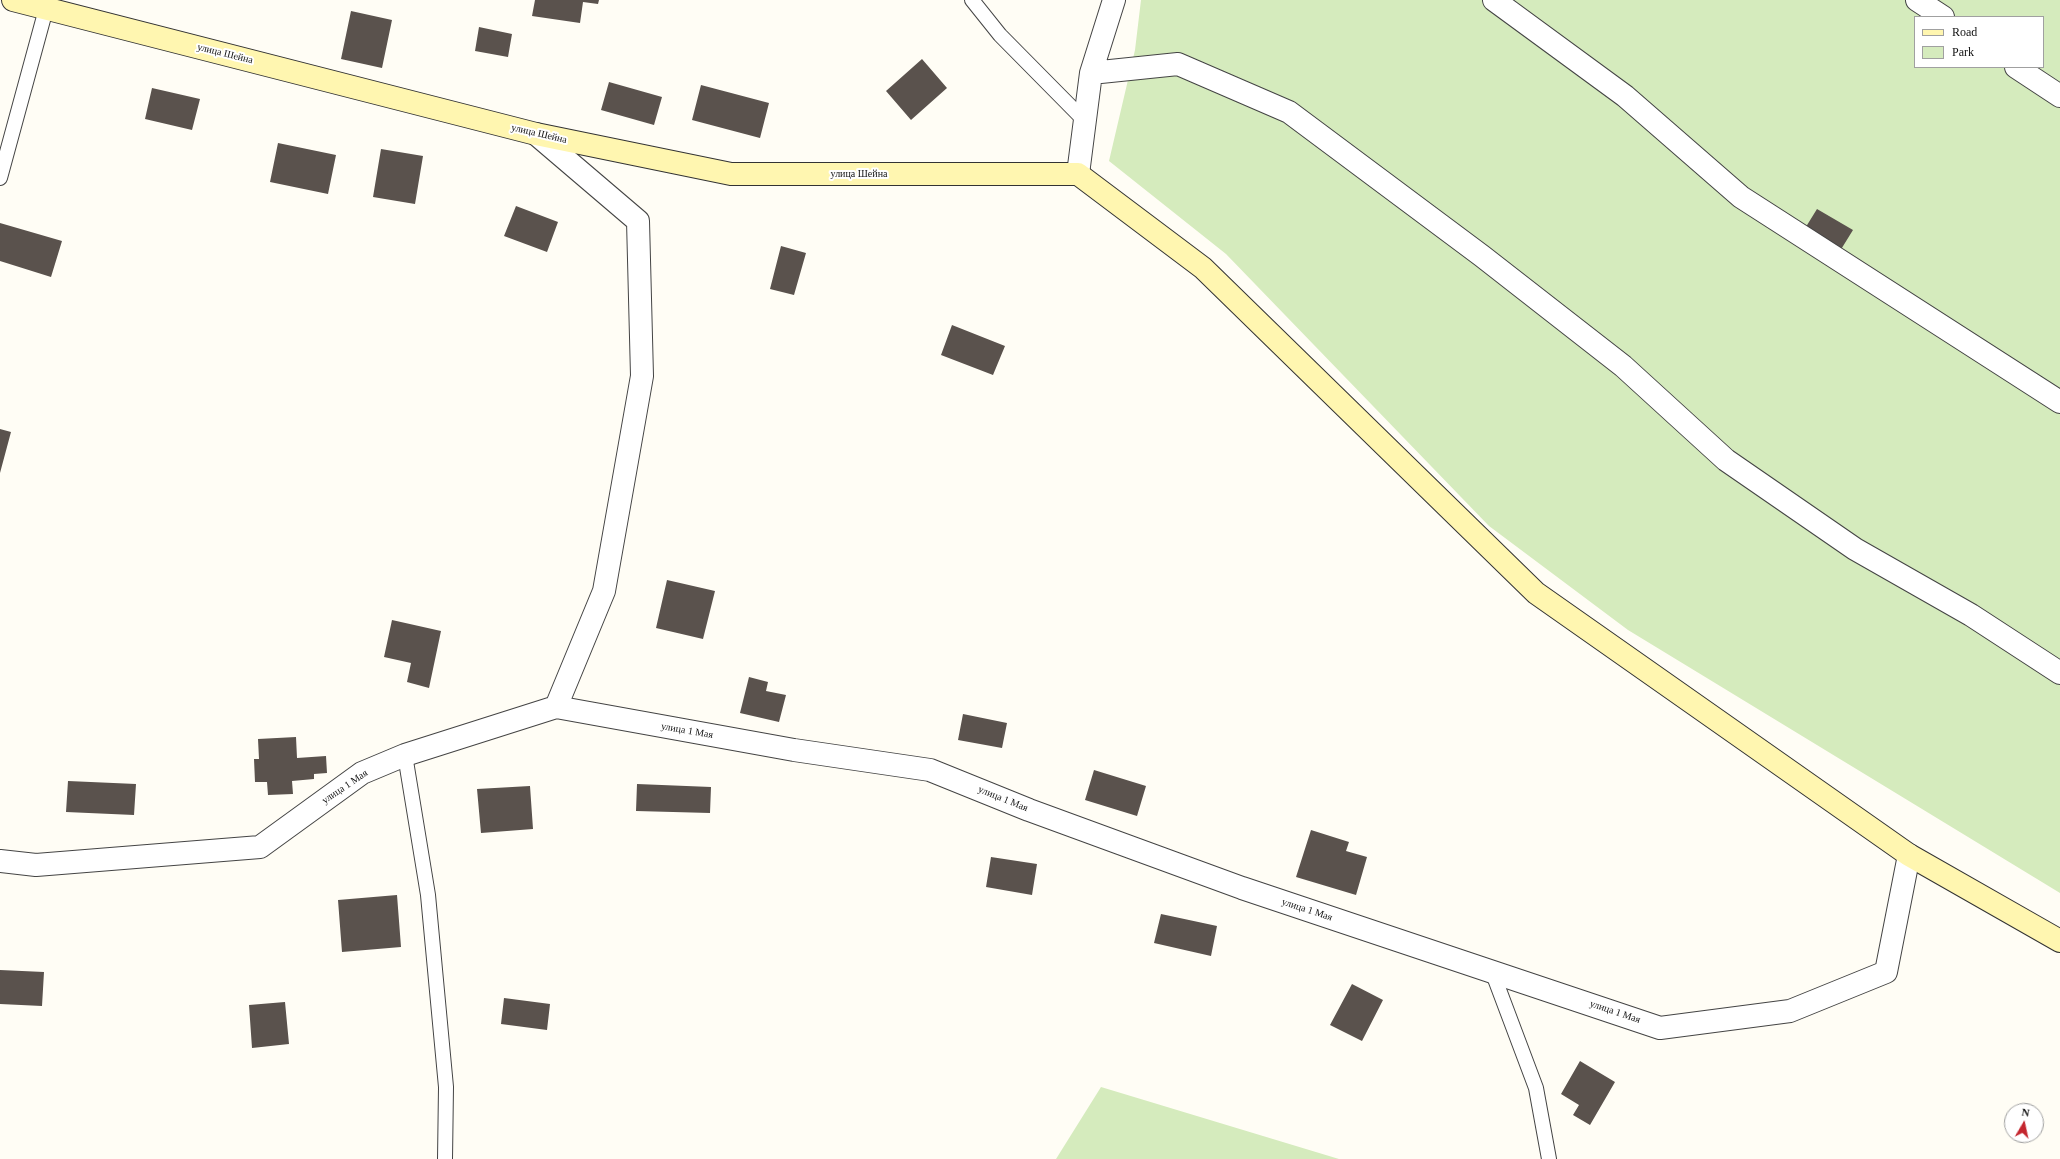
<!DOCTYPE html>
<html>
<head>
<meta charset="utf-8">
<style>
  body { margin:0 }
  #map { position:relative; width:2060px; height:1159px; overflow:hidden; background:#fffdf5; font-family:"Times New Roman",serif }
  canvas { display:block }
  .legend { position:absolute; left:1914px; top:16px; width:130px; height:52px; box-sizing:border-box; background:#fff; border:1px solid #a0a0a0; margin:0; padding:5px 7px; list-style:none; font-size:12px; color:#111 }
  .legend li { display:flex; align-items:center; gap:8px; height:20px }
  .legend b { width:20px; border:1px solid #a0a0a0 }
  .north { position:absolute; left:2004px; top:1103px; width:40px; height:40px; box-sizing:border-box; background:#fff; border:1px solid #a0a0a0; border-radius:50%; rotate:9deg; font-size:11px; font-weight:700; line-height:16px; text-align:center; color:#111 }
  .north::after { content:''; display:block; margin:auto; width:14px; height:18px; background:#c4262e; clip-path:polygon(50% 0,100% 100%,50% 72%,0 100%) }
</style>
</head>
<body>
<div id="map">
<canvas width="2060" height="1159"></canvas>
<ul class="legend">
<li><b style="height:5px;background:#fff6b0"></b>Road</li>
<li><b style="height:11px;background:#d5ebbd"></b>Park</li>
</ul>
<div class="north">N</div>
</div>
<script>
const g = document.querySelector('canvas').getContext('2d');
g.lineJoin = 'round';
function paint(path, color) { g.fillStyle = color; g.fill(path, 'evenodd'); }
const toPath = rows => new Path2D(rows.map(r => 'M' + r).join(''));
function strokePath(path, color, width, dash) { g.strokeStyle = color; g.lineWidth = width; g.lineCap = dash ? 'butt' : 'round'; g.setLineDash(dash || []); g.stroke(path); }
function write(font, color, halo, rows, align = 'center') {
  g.font = font + ' "Times New Roman",serif'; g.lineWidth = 4; g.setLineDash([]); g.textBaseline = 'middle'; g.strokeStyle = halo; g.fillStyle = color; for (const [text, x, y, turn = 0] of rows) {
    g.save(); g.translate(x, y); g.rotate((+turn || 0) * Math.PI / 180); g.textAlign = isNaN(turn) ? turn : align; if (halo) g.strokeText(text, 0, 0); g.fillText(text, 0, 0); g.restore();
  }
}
paint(toPath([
  [1141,0,2060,0,2060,893,1628,630,1489,526,1226,254,1109,161,1135,50],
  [1915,17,2043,17,2043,67,1915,67],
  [1101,1087,1339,1159,1056,1159]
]), '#d5ebbd');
paint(toPath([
  [535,0,599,0,598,4,583,2,580,23,532,16],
  [351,11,392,20,382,68,341,59],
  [479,27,512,34,508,57,475,51],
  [922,59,947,88,911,120,886,91],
  [609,82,662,97,654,125,601,110],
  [701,85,769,103,760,138,692,120],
  [152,88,200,99,192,130,145,119],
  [278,143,336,155,328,194,270,182],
  [381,149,423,156,415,204,373,197],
  [516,206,558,222,547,252,504,236],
  [1817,209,1853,230,1840,251,1804,230],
  [0,223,62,241,51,277,0,261],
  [781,246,806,253,794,295,770,289],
  [952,325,1005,346,993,375,941,355],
  [0,429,11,432,0,473],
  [667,580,715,591,703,639,656,628],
  [392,620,441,631,429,688,407,682,411,663,384,657],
  [749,677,768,682,766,691,786,695,779,722,740,713],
  [963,714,1007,723,1002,748,958,740],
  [296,737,297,758,326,756,327,773,314,774,314,779,292,781,293,794,268,795,267,782,255,782,254,759,259,759,258,739],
  [1094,770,1146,786,1137,816,1085,800],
  [68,781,136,784,134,815,66,812],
  [637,784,711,787,710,813,636,811],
  [530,786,533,829,481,833,477,789],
  [1311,830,1349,842,1346,851,1367,857,1356,895,1296,877],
  [991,857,1037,864,1032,895,986,887],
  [397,895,401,947,342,952,338,900],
  [1161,914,1217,926,1211,956,1154,943],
  [0,970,44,972,42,1006,0,1004],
  [1352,984,1383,1000,1362,1041,1330,1025],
  [504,998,550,1004,547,1030,501,1024],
  [285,1002,289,1044,252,1048,249,1005],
  [1580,1061,1615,1082,1590,1125,1573,1115,1579,1105,1561,1094]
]), '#5a524d');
const lane = toPath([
  [972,0,1000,35,1085,121],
  [0,178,46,9],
  [405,755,428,895,446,1087,445,1159],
  [1492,971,1536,1088,1549,1159]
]);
const street = toPath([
  [1494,0,1625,96,1741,197,2060,402],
  [1917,0,1943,17],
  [2016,67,2060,96],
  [1091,73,1178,64,1289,112,1482,256,1623,366,1726,460,1855,549,1971,615,2060,673],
  [536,134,638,221,642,376,604,591,556,707],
  [1078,174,1091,73,1114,0],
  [0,861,36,865,260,847,362,773,405,755,556,707,794,750,930,770,1029,810,1242,888,1660,1028,1790,1011,1886,972,1909,855]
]);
const secondary = toPath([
  [13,0,536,134,731,174,1078,174,1203,268,1536,593,1909,855,2060,941]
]);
strokePath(lane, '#444', 16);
strokePath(street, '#444', 24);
strokePath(secondary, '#333', 24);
strokePath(lane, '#fff', 14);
strokePath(street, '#fff', 22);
strokePath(secondary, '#fff6b0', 22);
write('10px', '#111', '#fff', [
  ["улица Шейна",225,54,14],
  ["улица Шейна",539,134,13],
  ["улица Шейна",859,174],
  ["улица 1 Мая",687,731,10],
  ["улица 1 Мая",345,787,-34],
  ["улица 1 Мая",1003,799,22],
  ["улица 1 Мая",1307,910,18],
  ["улица 1 Мая",1615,1012,19]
]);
</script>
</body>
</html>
